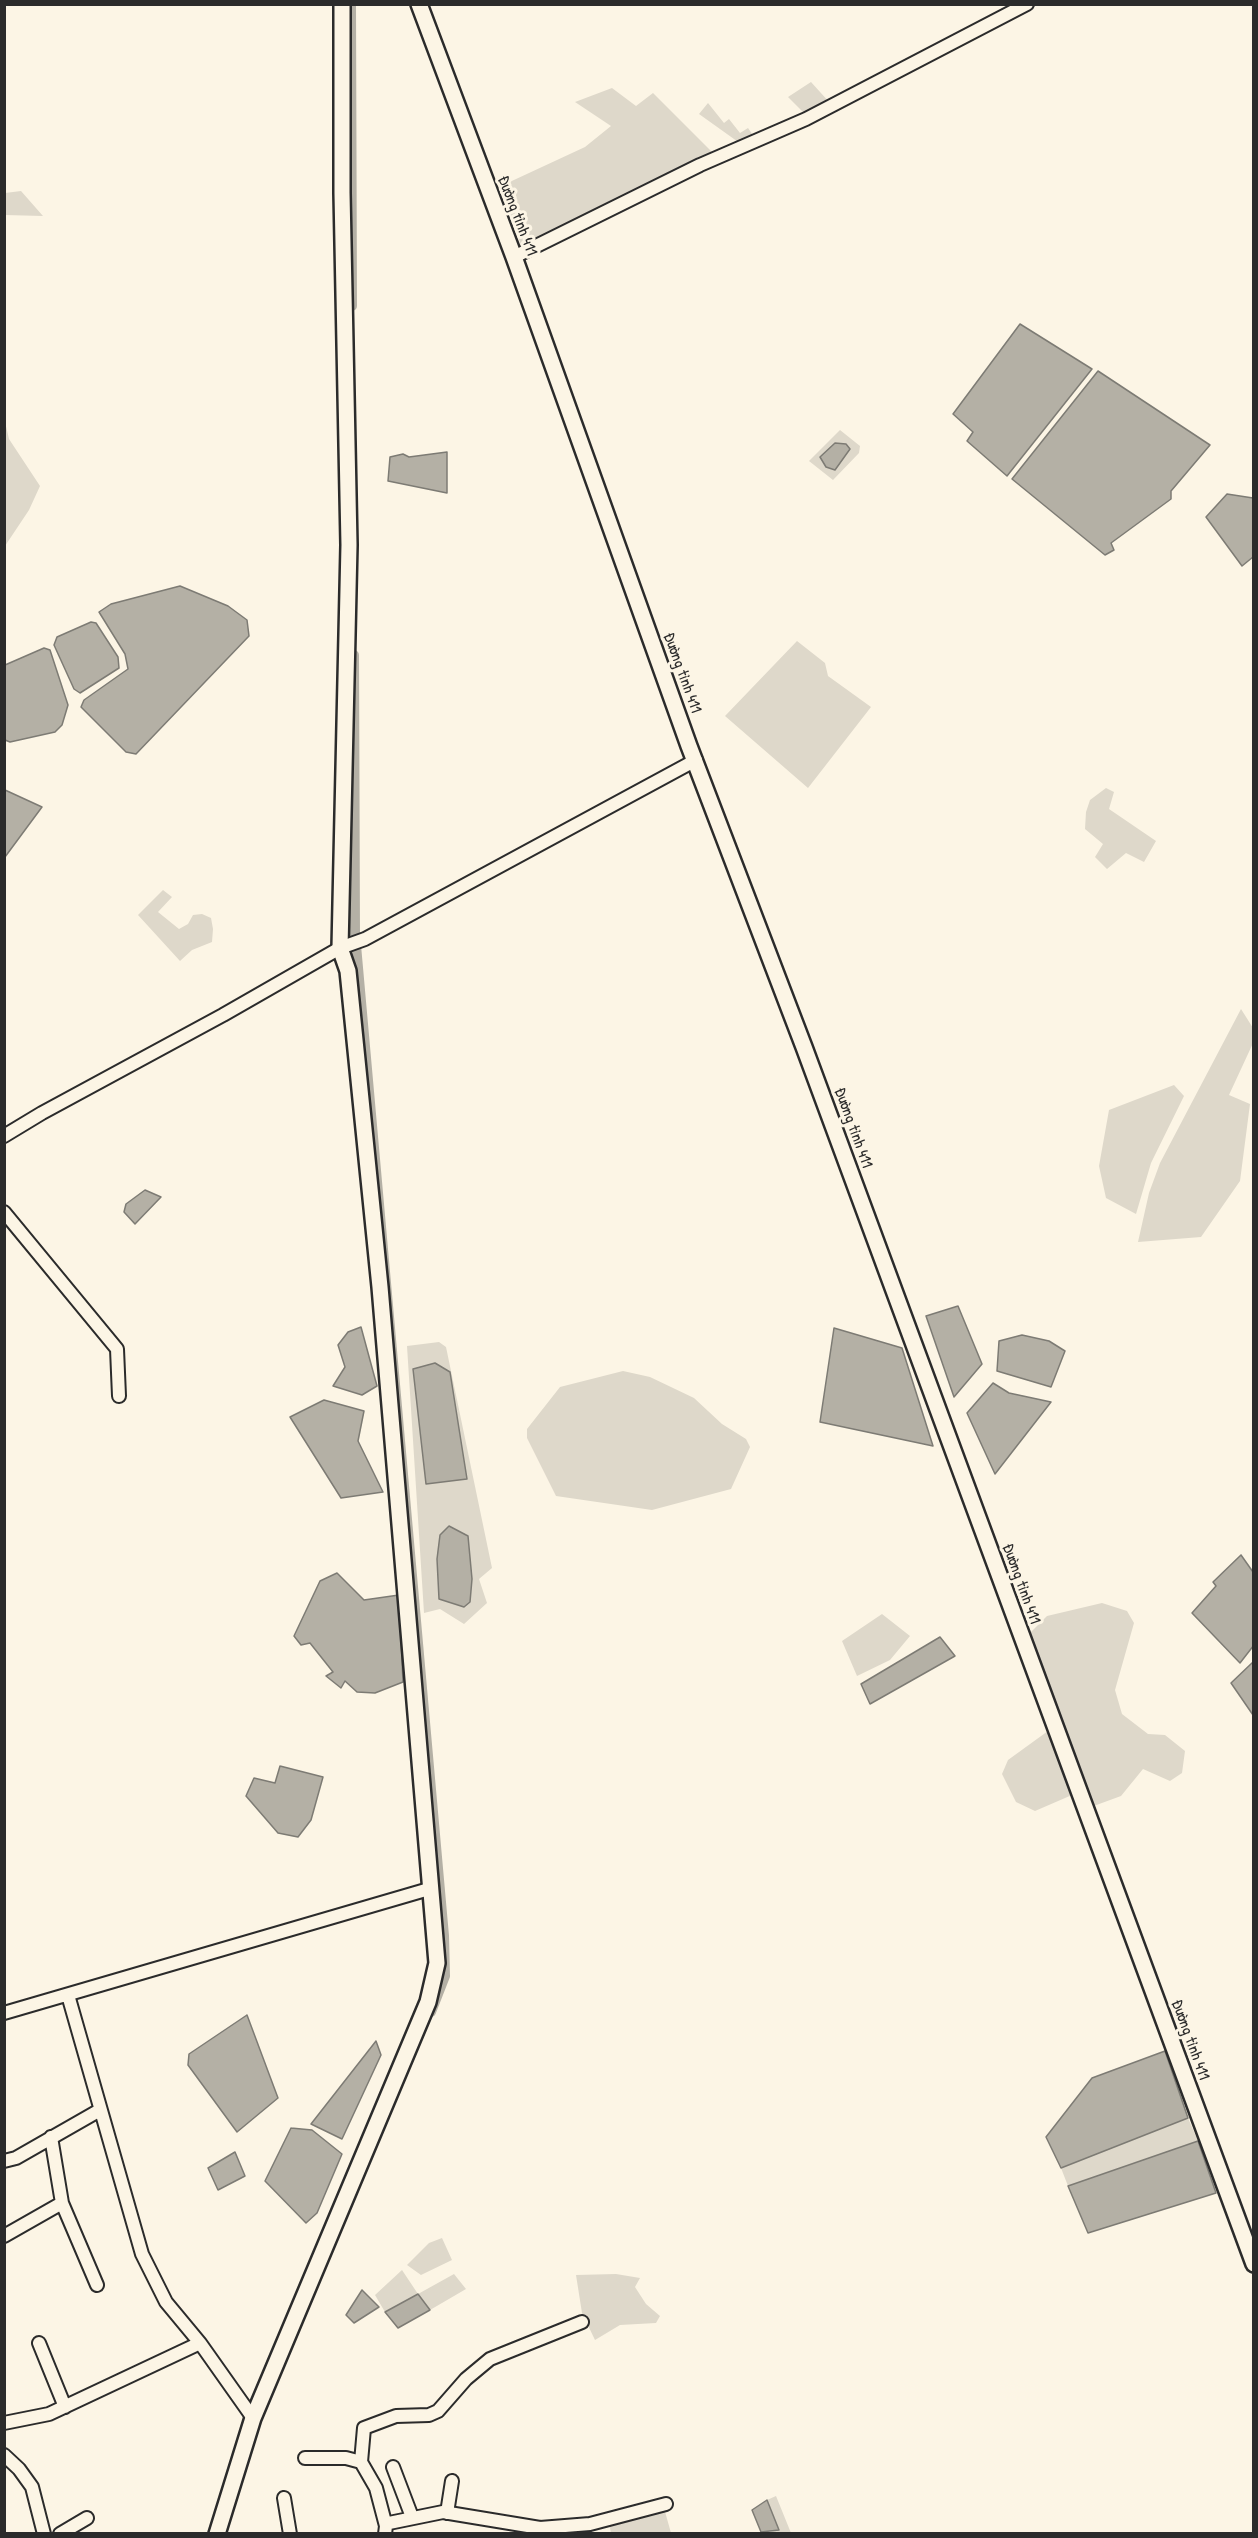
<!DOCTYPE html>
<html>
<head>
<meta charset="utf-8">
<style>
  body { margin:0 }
  #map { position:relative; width:1258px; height:2538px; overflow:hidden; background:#fcf5e5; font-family:"Patrick Hand",sans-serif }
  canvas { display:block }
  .frame { position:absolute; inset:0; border:6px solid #2b2b2b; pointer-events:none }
</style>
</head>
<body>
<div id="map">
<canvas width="1258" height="2538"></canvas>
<div class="frame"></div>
</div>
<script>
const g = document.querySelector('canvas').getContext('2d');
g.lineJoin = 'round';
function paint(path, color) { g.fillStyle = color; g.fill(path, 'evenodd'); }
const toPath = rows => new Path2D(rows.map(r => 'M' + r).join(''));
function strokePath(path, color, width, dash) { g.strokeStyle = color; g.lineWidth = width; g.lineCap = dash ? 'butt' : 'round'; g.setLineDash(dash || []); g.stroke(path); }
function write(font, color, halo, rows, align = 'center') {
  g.font = font + ' "Patrick Hand",sans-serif'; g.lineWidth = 6; g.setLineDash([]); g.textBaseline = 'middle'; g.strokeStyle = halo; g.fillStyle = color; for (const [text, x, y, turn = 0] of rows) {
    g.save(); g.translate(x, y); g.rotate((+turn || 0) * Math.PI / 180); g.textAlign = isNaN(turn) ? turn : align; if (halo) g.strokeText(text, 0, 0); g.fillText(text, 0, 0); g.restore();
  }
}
paint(toPath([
  [811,82,830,103,805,114,788,97],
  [612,88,636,106,653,93,713,153,522,248,501,186,585,147,611,126,575,102],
  [708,103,724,123,729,119,740,133,748,128,755,138,741,144,699,114],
  [21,191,43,216,5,215,5,193],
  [5,422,9,439,40,486,29,510,5,546],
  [840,430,860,446,859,453,833,480,809,461],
  [797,641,825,663,828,676,871,707,808,788,725,716],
  [1106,788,1114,792,1109,809,1156,841,1144,862,1126,853,1107,869,1095,857,1103,844,1085,829,1086,812,1090,800],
  [163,890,172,897,158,912,179,929,188,924,193,915,202,914,211,918,213,929,212,942,192,950,180,961,138,915],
  [1241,1009,1253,1028,1254,1041,1229,1095,1250,1104,1240,1181,1201,1237,1138,1242,1149,1193,1160,1163],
  [1174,1085,1184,1096,1151,1163,1136,1214,1106,1198,1099,1166,1109,1110],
  [439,1342,446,1347,492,1568,479,1579,487,1603,464,1624,440,1609,424,1613,407,1346],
  [435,1363,450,1372,466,1479,413,1369],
  [623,1371,650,1377,694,1398,722,1424,746,1439,750,1447,731,1489,652,1510,556,1496,527,1438,527,1429,560,1387],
  [1102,1603,1127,1611,1134,1623,1115,1690,1122,1714,1148,1734,1165,1735,1185,1751,1182,1773,1170,1781,1143,1769,1121,1796,1091,1807,1030,1633,1047,1616],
  [882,1614,910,1636,890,1660,857,1676,842,1641],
  [1048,1731,1072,1795,1035,1811,1016,1802,1002,1774,1008,1760],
  [1188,2118,1198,2141,1068,2186,1061,2168],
  [442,2238,452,2260,421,2275,407,2265,429,2243],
  [402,2270,418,2294,454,2274,466,2289,430,2310,418,2294,385,2312,375,2295],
  [616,2274,640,2278,635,2287,646,2304,660,2316,656,2323,620,2325,595,2340,582,2313,576,2275],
  [776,2496,791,2533,761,2533,779,2530,767,2500],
  [664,2508,671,2533,611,2533,609,2523]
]), '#ded8ca');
const water = toPath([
  [1020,324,1092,369,1007,476,967,441,973,432,953,414,1020,324],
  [1098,371,1210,445,1171,491,1171,499,1111,543,1114,550,1105,555,1012,479,1098,371],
  [835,443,846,444,850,449,835,470,826,467,820,457,835,443],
  [447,452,447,493,388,481,390,457,403,454,409,457,447,452],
  [1227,494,1253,498,1253,557,1242,566,1206,517,1227,494],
  [180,586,228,606,247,620,249,636,136,754,126,752,81,707,84,700,128,669,125,654,99,612,111,604,180,586],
  [91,622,96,623,118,657,119,668,80,693,74,689,54,645,57,637,91,622],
  [44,648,50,650,68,705,62,725,55,732,10,742,5,740,5,665,44,648],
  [5,790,42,807,5,857,5,790],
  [145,1190,161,1197,135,1224,124,1212,126,1204,145,1190],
  [958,1306,982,1364,954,1397,926,1316,958,1306],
  [361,1327,377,1386,362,1395,333,1386,345,1367,338,1345,348,1332,361,1327],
  [834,1328,902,1348,933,1446,820,1422,834,1328],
  [1022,1335,1049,1341,1065,1351,1051,1387,997,1371,999,1341,1022,1335],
  [435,1363,450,1372,467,1479,426,1484,413,1369,435,1363],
  [993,1383,1009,1393,1051,1402,995,1474,967,1413,993,1383],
  [324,1400,364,1411,358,1441,383,1492,341,1498,290,1417,324,1400],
  [449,1526,468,1536,472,1579,470,1602,464,1607,439,1599,437,1559,440,1535,449,1526],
  [1241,1555,1253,1572,1254,1645,1240,1663,1192,1613,1216,1586,1213,1582,1241,1555],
  [337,1573,364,1600,399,1595,403,1682,375,1693,357,1692,345,1681,341,1688,326,1676,333,1672,310,1643,301,1645,294,1636,320,1581,337,1573],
  [940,1637,955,1656,870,1704,861,1684,940,1637],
  [1253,1662,1253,1715,1231,1683,1253,1662],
  [280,1766,323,1777,311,1820,298,1837,278,1833,246,1796,254,1778,275,1783,280,1766],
  [247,2015,278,2098,237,2132,188,2065,189,2054,247,2015],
  [376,2041,381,2055,342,2139,311,2124,376,2041],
  [1165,2051,1188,2118,1061,2168,1046,2137,1092,2078,1165,2051],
  [291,2128,312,2130,342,2154,317,2213,306,2223,265,2181,291,2128],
  [1198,2141,1216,2193,1088,2233,1068,2186,1198,2141],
  [235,2152,245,2176,218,2190,208,2168,235,2152],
  [362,2290,379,2307,354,2323,346,2315,362,2290],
  [418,2294,430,2310,398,2328,385,2312,418,2294],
  [767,2500,779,2530,761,2532,752,2510,767,2500]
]);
paint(water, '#b4b0a5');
strokePath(water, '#7d7b74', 1.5);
strokePath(toPath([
  [351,4,352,306],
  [354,655,355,934,444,1936,445,1976,431,2012]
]), '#b4b0a5', 10);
const minor = toPath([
  [514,257,700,165,806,119,1027,4],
  [4,1136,42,1113,223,1015,340,948,365,939,696,760],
  [4,1212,117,1349,119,1396],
  [68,1995,142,2254,166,2302,200,2343,253,2418],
  [4,2013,429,1889],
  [51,2137,62,2203,97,2285],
  [4,2161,16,2158,100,2110],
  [4,2236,62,2203],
  [39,2343,65,2407],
  [4,2423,49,2414,200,2343],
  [4,2455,19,2469,32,2487,44,2534],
  [305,2458,346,2458,361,2462,376,2488,386,2526],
  [361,2462,364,2428,396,2416,429,2415,438,2411,466,2379,490,2359,582,2322],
  [393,2467,412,2517],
  [284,2498,290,2534],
  [447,2513,452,2481],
  [60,2534,87,2518],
  [385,2534,386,2526,389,2523,443,2512,540,2528,590,2524,666,2504]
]);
const major = toPath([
  [419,4,514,257,689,746,804,1047,1254,2264],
  [217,2534,253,2418,428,2002,437,1963,380,1287,348,971,340,948,349,545,342,193,342,4]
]);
strokePath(minor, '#2b2b2b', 16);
strokePath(major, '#2b2b2b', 20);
strokePath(minor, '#fcf5e5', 12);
strokePath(major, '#fcf5e5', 15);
write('16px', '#2b2b2b', '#fcf5e5', [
  ["Đường tỉnh 411",517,216,69],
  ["Đường tỉnh 411",682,673,70],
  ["Đường tỉnh 411",853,1128,70],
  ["Đường tỉnh 411",1021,1584,70],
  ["Đường tỉnh 411",1190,2040,70]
]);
</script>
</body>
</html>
